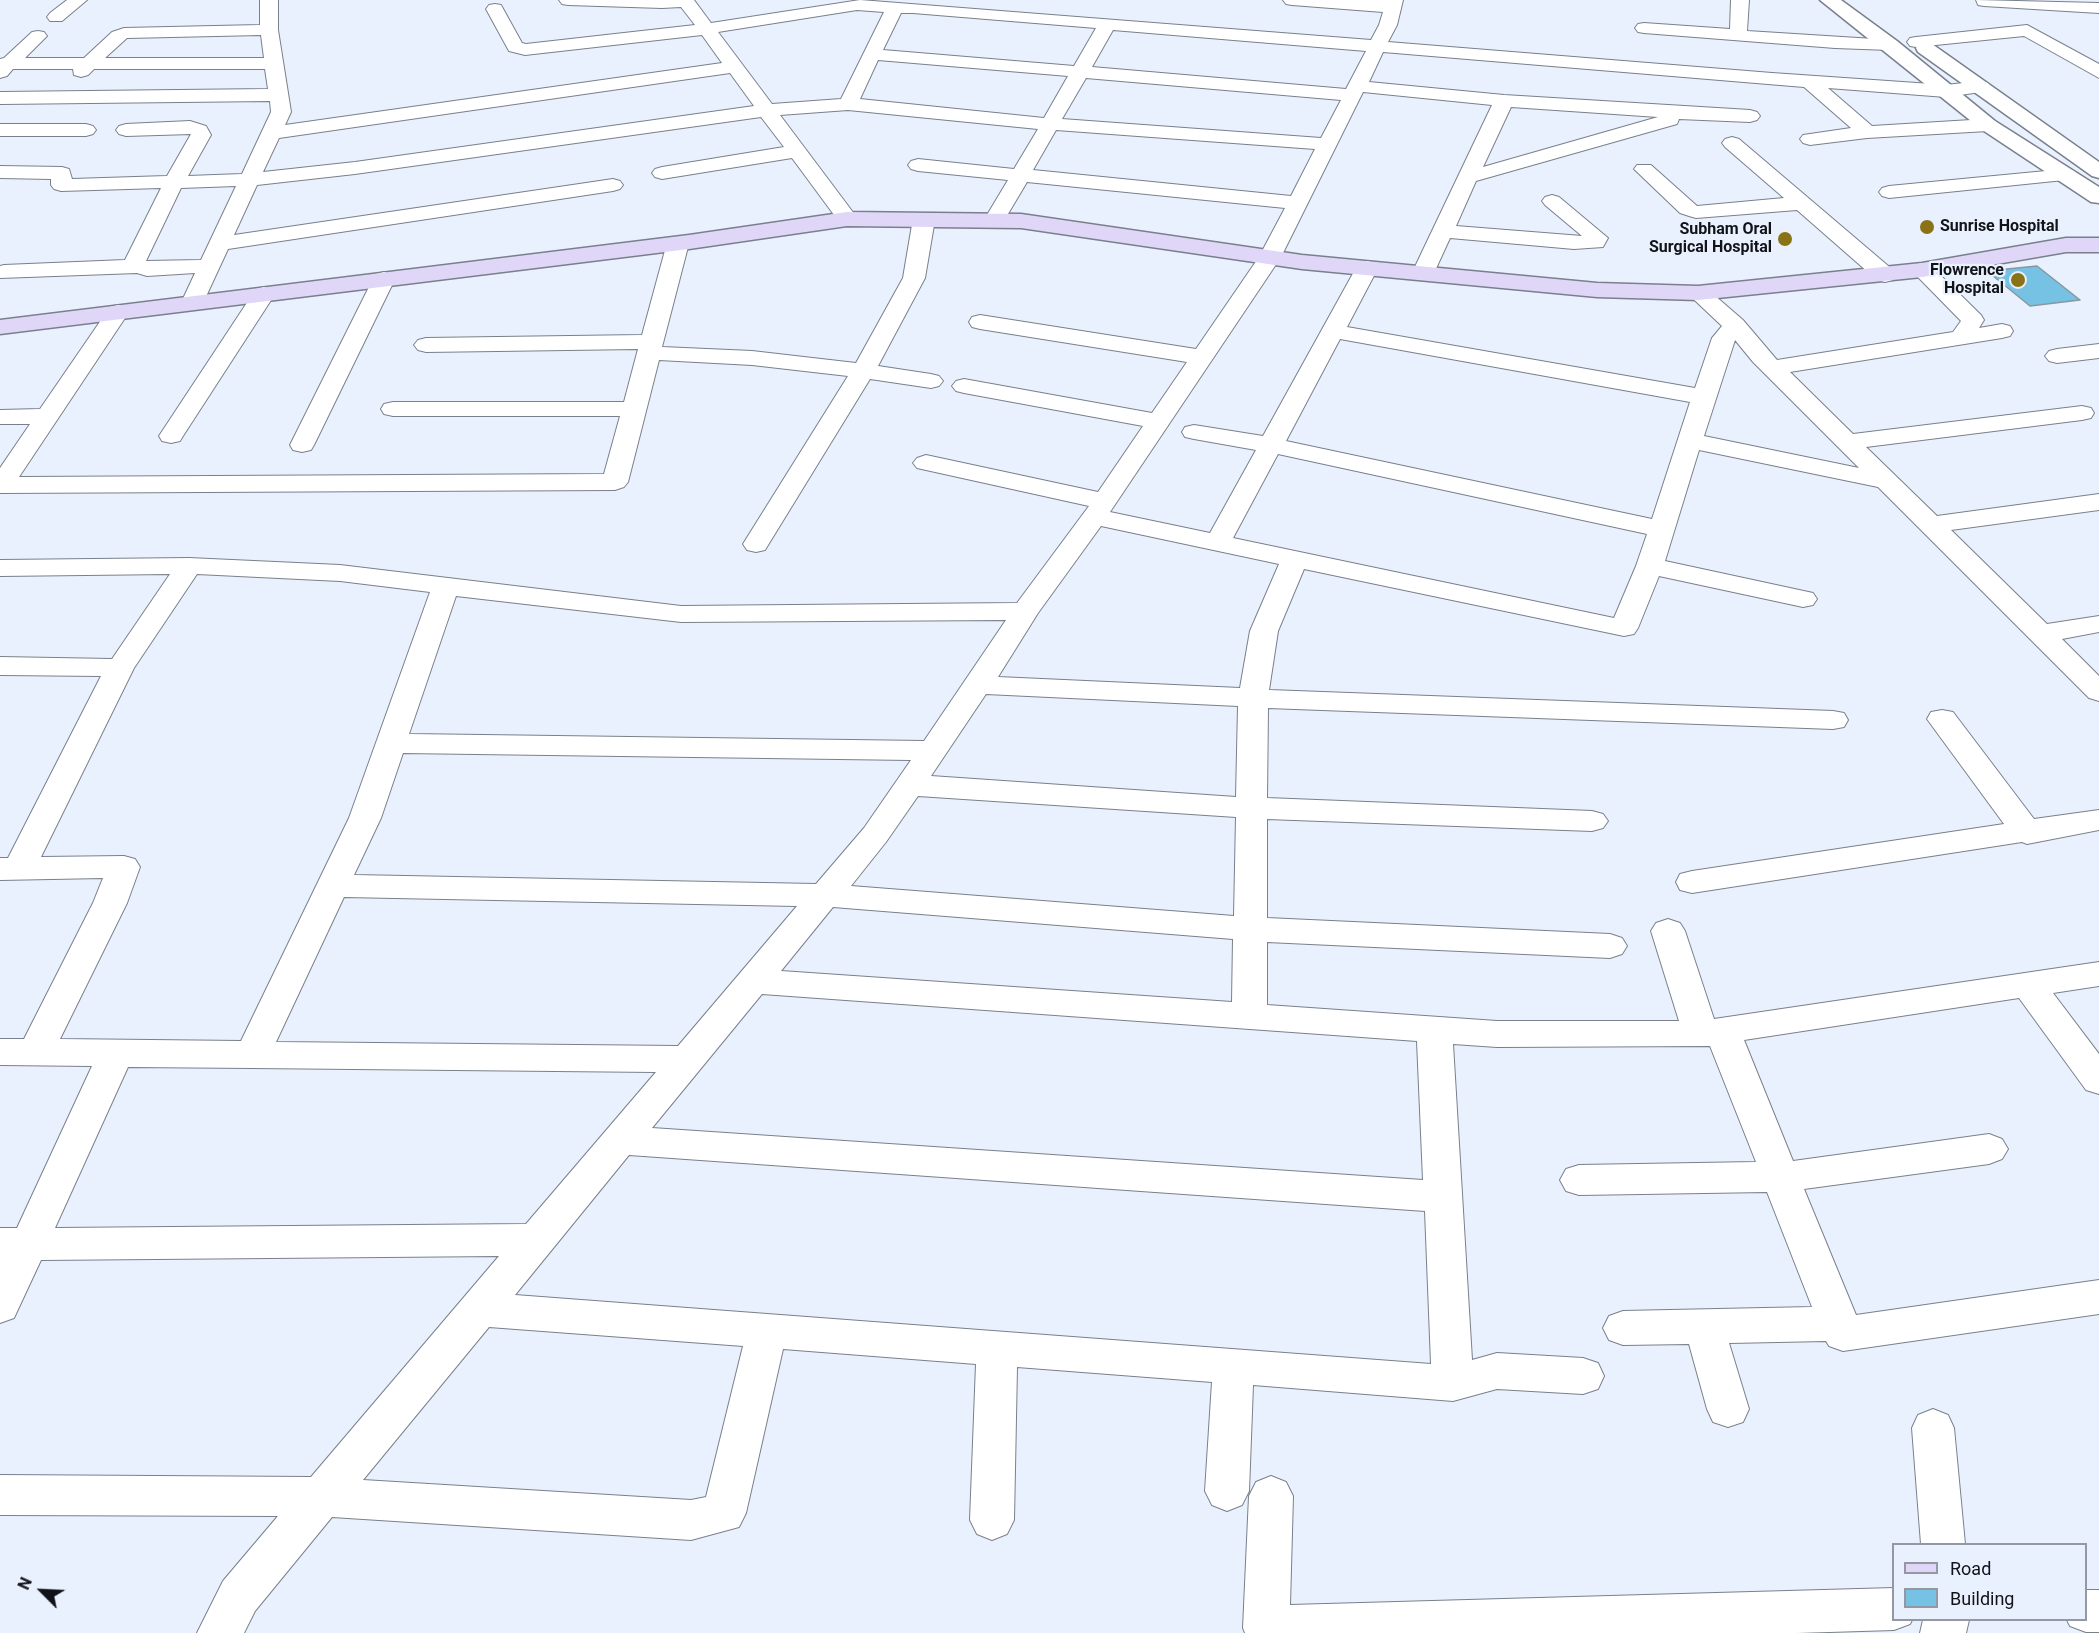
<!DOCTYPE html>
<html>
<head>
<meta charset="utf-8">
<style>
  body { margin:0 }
  #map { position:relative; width:2099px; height:1633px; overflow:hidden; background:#eaf1fe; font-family:Roboto,sans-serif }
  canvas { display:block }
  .legend { position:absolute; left:1892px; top:1543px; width:195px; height:78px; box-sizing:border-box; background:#eaf1fe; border:2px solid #9398a2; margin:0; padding:8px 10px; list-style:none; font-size:18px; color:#101317 }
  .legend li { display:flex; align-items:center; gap:12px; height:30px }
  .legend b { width:30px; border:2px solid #9398a2 }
  .north { position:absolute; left:12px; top:1561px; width:60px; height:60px; -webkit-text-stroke:4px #eaf1fe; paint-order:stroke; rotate:294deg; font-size:16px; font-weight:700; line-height:24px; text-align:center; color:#101317 }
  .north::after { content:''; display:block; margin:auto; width:21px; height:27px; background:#101317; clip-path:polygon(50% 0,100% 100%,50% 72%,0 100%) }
</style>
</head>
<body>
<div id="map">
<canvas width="2099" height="1633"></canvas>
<ul class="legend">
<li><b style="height:8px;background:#e0d7f8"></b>Road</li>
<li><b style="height:16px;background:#75c2e4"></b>Building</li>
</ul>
<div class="north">N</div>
</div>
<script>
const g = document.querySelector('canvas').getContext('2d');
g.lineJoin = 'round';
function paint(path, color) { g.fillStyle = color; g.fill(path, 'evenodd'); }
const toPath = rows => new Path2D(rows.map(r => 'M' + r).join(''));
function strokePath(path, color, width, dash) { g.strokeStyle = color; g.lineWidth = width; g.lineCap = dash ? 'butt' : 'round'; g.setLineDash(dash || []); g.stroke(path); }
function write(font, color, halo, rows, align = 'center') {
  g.font = font + ' Roboto,sans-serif'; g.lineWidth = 4.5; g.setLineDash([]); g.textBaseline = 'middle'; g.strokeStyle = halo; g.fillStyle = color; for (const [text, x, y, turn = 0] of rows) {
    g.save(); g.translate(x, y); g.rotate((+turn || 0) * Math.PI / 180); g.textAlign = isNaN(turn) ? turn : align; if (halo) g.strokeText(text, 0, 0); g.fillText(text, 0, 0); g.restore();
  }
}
const building = toPath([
  [2037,266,2080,300,2030,306,1987,271,2037,266]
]);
paint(building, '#75c2e4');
strokePath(building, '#89979e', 1.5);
const minor = toPath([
  [67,0,87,0,62,21,50,21,47,17,50,13,67,0],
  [260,0,278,0,278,30,291,112,285,125,722,63,702,35,525,55,509,51,486,9,489,5,495,4,501,5,522,43,526,44,695,25,681,7,662,8,568,5,562,4,559,0,694,0,711,23,860,0,1371,40,1379,25,1383,12,1292,5,1286,4,1283,0,1403,0,1397,25,1388,42,1772,73,1946,85,1981,81,1988,83,1990,87,1988,91,1946,97,1828,88,1872,126,1988,119,1995,121,1998,125,1995,129,1988,131,1867,138,1810,145,1803,143,1800,139,1803,135,1851,128,1804,87,1383,52,1369,82,1504,95,1750,110,1757,112,1760,116,1757,120,1750,122,1679,119,1677,124,1476,181,1456,226,1582,236,1545,205,1542,201,1545,197,1552,195,1559,197,1608,238,1603,247,1574,249,1450,238,1434,273,1431,278,1423,280,1415,278,1412,273,1492,105,1363,92,1281,257,1110,512,1210,533,1256,450,1194,439,1185,437,1182,432,1185,427,1194,425,1263,436,1356,268,1359,263,1367,261,1375,263,1378,268,1347,327,1695,388,1712,338,1722,326,1687,293,1690,288,1698,286,1706,288,1743,320,1777,360,1953,332,1961,321,1911,270,1914,265,1922,263,1930,265,1981,315,1984,320,1979,328,2002,324,2010,326,2013,331,2010,336,2002,338,1790,372,1853,434,2082,406,2091,408,2094,413,2091,418,2082,420,1866,447,1937,516,2099,494,2099,510,1951,530,2047,624,2099,616,2099,632,2062,639,2099,676,2099,701,2089,698,1878,487,1699,450,1665,561,1813,593,1817,599,1813,605,1803,607,1659,576,1638,628,1634,634,1624,636,1304,569,1278,631,1269,690,1833,711,1844,713,1848,720,1844,727,1833,729,1268,708,1267,798,1592,811,1603,814,1608,821,1603,828,1592,831,1267,819,1267,918,1610,934,1622,938,1627,946,1622,954,1610,958,1267,942,1267,1005,1497,1021,1679,1021,1651,931,1656,923,1668,919,1680,923,1685,931,1714,1019,2099,962,2099,986,2053,993,2099,1054,2099,1094,2086,1090,2019,998,1744,1040,1793,1161,1989,1134,2002,1139,2008,1149,2002,1159,1989,1164,1804,1189,1856,1315,2099,1280,2099,1314,1843,1351,1829,1346,1826,1341,1729,1343,1749,1409,1743,1422,1728,1427,1713,1422,1707,1409,1689,1344,1623,1345,1609,1340,1603,1328,1609,1316,1623,1311,1812,1307,1767,1192,1579,1195,1566,1191,1560,1180,1566,1169,1579,1165,1756,1162,1710,1046,1497,1047,1453,1044,1472,1360,1497,1353,1583,1358,1598,1363,1604,1376,1598,1389,1583,1394,1497,1389,1453,1401,1253,1385,1249,1491,1242,1505,1227,1511,1212,1505,1205,1491,1212,1382,1017,1367,1014,1520,1007,1534,992,1540,977,1534,970,1520,976,1364,783,1349,746,1513,739,1527,691,1540,332,1517,255,1611,244,1633,197,1633,223,1581,278,1516,0,1515,0,1475,311,1477,499,1256,41,1260,14,1318,0,1323,0,1228,17,1228,92,1066,0,1065,0,1039,24,1039,93,903,103,878,0,880,0,858,8,858,101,676,0,675,0,657,112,659,170,574,0,576,0,560,189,558,340,565,681,606,1017,603,1089,506,917,468,913,463,917,458,926,455,1098,492,1143,426,964,393,956,391,952,386,956,381,964,379,1152,413,1187,362,980,329,972,327,969,322,972,317,980,315,1196,349,1259,257,1285,208,1027,182,1002,224,995,226,988,224,984,220,1008,180,918,171,911,169,908,165,911,161,918,159,1014,169,1038,129,848,110,780,115,858,219,854,223,847,225,840,223,792,158,662,179,655,177,652,173,655,169,662,167,784,147,761,117,355,174,257,185,234,235,613,179,620,181,623,185,620,189,613,191,228,249,203,303,200,308,192,310,184,308,181,303,195,273,147,276,137,273,0,278,0,266,4,265,125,260,161,188,61,191,54,189,51,185,51,179,0,178,0,166,62,167,69,169,72,179,167,176,191,134,126,136,119,134,116,130,119,126,126,124,190,121,206,126,211,135,188,176,242,174,271,112,270,101,0,104,0,92,268,89,265,69,94,69,88,75,81,77,74,75,73,69,13,69,7,76,0,78,0,59,4,58,32,32,38,31,44,32,47,36,25,58,84,58,112,32,124,28,260,25,260,0],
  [857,10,884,12,841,99,772,104,718,32,857,10],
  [901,13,913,13,1096,28,1074,66,883,50,901,13],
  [1113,30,1366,51,1346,89,1092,67,1113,30],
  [261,35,264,58,105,58,127,38,261,35],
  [878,60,1068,76,1044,118,860,99,878,60],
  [730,73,754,106,355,162,263,172,279,138,730,73],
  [1086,78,1341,100,1321,138,1062,119,1086,78],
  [1511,107,1658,117,1483,167,1511,107],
  [1056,130,1315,149,1291,196,1033,170,1056,130],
  [236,186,201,260,146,261,181,188,236,186],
  [1340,339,1690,402,1652,519,1286,441,1340,339],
  [1735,340,1753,362,1859,468,1704,436,1735,340],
  [1278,454,1647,534,1636,566,1614,618,1233,538,1278,454],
  [1101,526,1279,564,1250,631,1240,688,998,677,1038,613,1101,526],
  [197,574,340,581,430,592,349,818,241,1041,60,1039,127,903,140,867,135,859,124,856,41,857,134,668,197,574],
  [456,596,681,622,1006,620,924,741,409,734,456,596],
  [986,694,1238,706,1236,797,931,776,986,694],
  [403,753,911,760,864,828,816,884,354,875,381,818,403,753],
  [918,796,1236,817,1234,916,851,886,886,842,918,796],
  [344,897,797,906,678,1046,276,1042,344,897],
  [833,907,1233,939,1232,1002,781,971,833,907],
  [762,994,1417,1041,1423,1180,652,1128,762,994],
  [128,1067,252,1068,656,1072,526,1224,55,1228,128,1067],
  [629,1155,1425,1211,1431,1364,515,1295,629,1155],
  [489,1327,743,1346,706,1497,691,1500,363,1480,489,1327],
  [1731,0,1749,0,1747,31,1890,40,1896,41,1899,45,1896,49,1890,50,1835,48,1644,33,1638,32,1635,28,1638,24,1644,23,1730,29,1731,0],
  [1976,0,2099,3,2099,13,1984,6,1978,5,1976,0],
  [2027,25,2099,64,2099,78,2024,36,1916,47,1910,46,1907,42,1910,38,1916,37,2027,25],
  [0,124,86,124,93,126,96,130,93,134,86,136,0,136,0,124],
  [1732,137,1739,139,1893,270,1896,275,1893,280,1885,282,1877,280,1797,210,1696,218,1689,216,1680,213,1634,169,1637,165,1651,165,1697,206,1784,198,1725,147,1722,143,1725,139,1732,137],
  [2067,169,2074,171,2077,175,2074,179,1889,198,1882,196,1879,192,1882,188,1889,186,2067,169],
  [924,213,931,215,935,219,925,278,878,366,931,374,939,376,943,381,939,386,931,388,870,379,765,550,756,552,747,550,743,544,848,376,752,365,659,360,628,482,624,487,615,490,0,493,0,468,30,424,0,424,0,410,40,409,110,307,118,305,126,307,129,312,19,477,604,474,620,416,393,416,384,414,381,409,384,404,393,402,624,402,638,349,426,352,418,350,414,345,418,340,426,338,642,335,667,243,670,238,678,237,686,238,689,243,662,347,752,351,856,363,903,278,913,219,917,215,924,213],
  [384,272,392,274,395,279,314,445,311,450,302,452,293,450,290,445,373,279,376,274,384,272],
  [264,287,272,289,275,294,183,436,180,441,171,443,162,441,159,436,256,289,264,287],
  [2099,344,2099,358,2057,363,2049,361,2045,356,2049,351,2057,349,2099,344],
  [1942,710,1953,712,2034,819,2099,810,2099,830,2027,844,2022,842,1692,893,1680,890,1676,882,1680,874,1692,871,2004,824,1927,719,1931,712,1942,710],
  [1933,1409,1948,1415,1954,1428,1965,1544,1921,1544,1912,1428,1918,1415,1933,1409],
  [1271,1476,1286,1482,1293,1496,1290,1605,1894,1588,1894,1620,1912,1620,1910,1624,1894,1630,1797,1633,1245,1633,1243,1628,1249,1496,1256,1482,1271,1476],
  [2086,1590,2099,1590,2099,1632,2086,1632,2070,1626,2067,1620,2086,1620,2086,1590],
  [1923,1620,1969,1620,1966,1633,1920,1633,1923,1620]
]);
const tertiary = toPath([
  [1820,0,1841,0,1897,41,1995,121,2099,187,2099,203,2091,202,1981,129,1820,0],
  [1925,42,1932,44,2099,162,2099,178,2092,176,1918,52,1916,48,1918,44,1925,42]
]);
const secondary = toPath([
  [847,212,1021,214,1302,255,1597,283,1698,286,1922,263,2066,238,2099,238,2099,252,2066,252,1922,277,1698,300,1597,297,1302,269,1021,228,847,226,689,249,0,334,0,320,689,235,847,212]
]);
strokePath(minor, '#79808b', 2);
strokePath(tertiary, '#79808b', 3);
strokePath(secondary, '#79808b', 3);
paint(minor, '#fff');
paint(tertiary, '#fff');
paint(secondary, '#e0d7f8');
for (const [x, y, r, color] of [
  [1927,227,8,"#8a7316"],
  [1785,239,8,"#8a7316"],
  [2018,280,8,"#8a7316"]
]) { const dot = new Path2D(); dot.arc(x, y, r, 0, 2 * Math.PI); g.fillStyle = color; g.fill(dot); strokePath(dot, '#eaf1fe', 2); }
write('bold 16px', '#101317', '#eaf1fe', [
  ["Sunrise Hospital",1940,227,"left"],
  ["Subham Oral",1772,230],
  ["Surgical Hospital",1772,248],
  ["Flowrence",2004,271],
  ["Hospital",2004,289]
], 'right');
</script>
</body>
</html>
